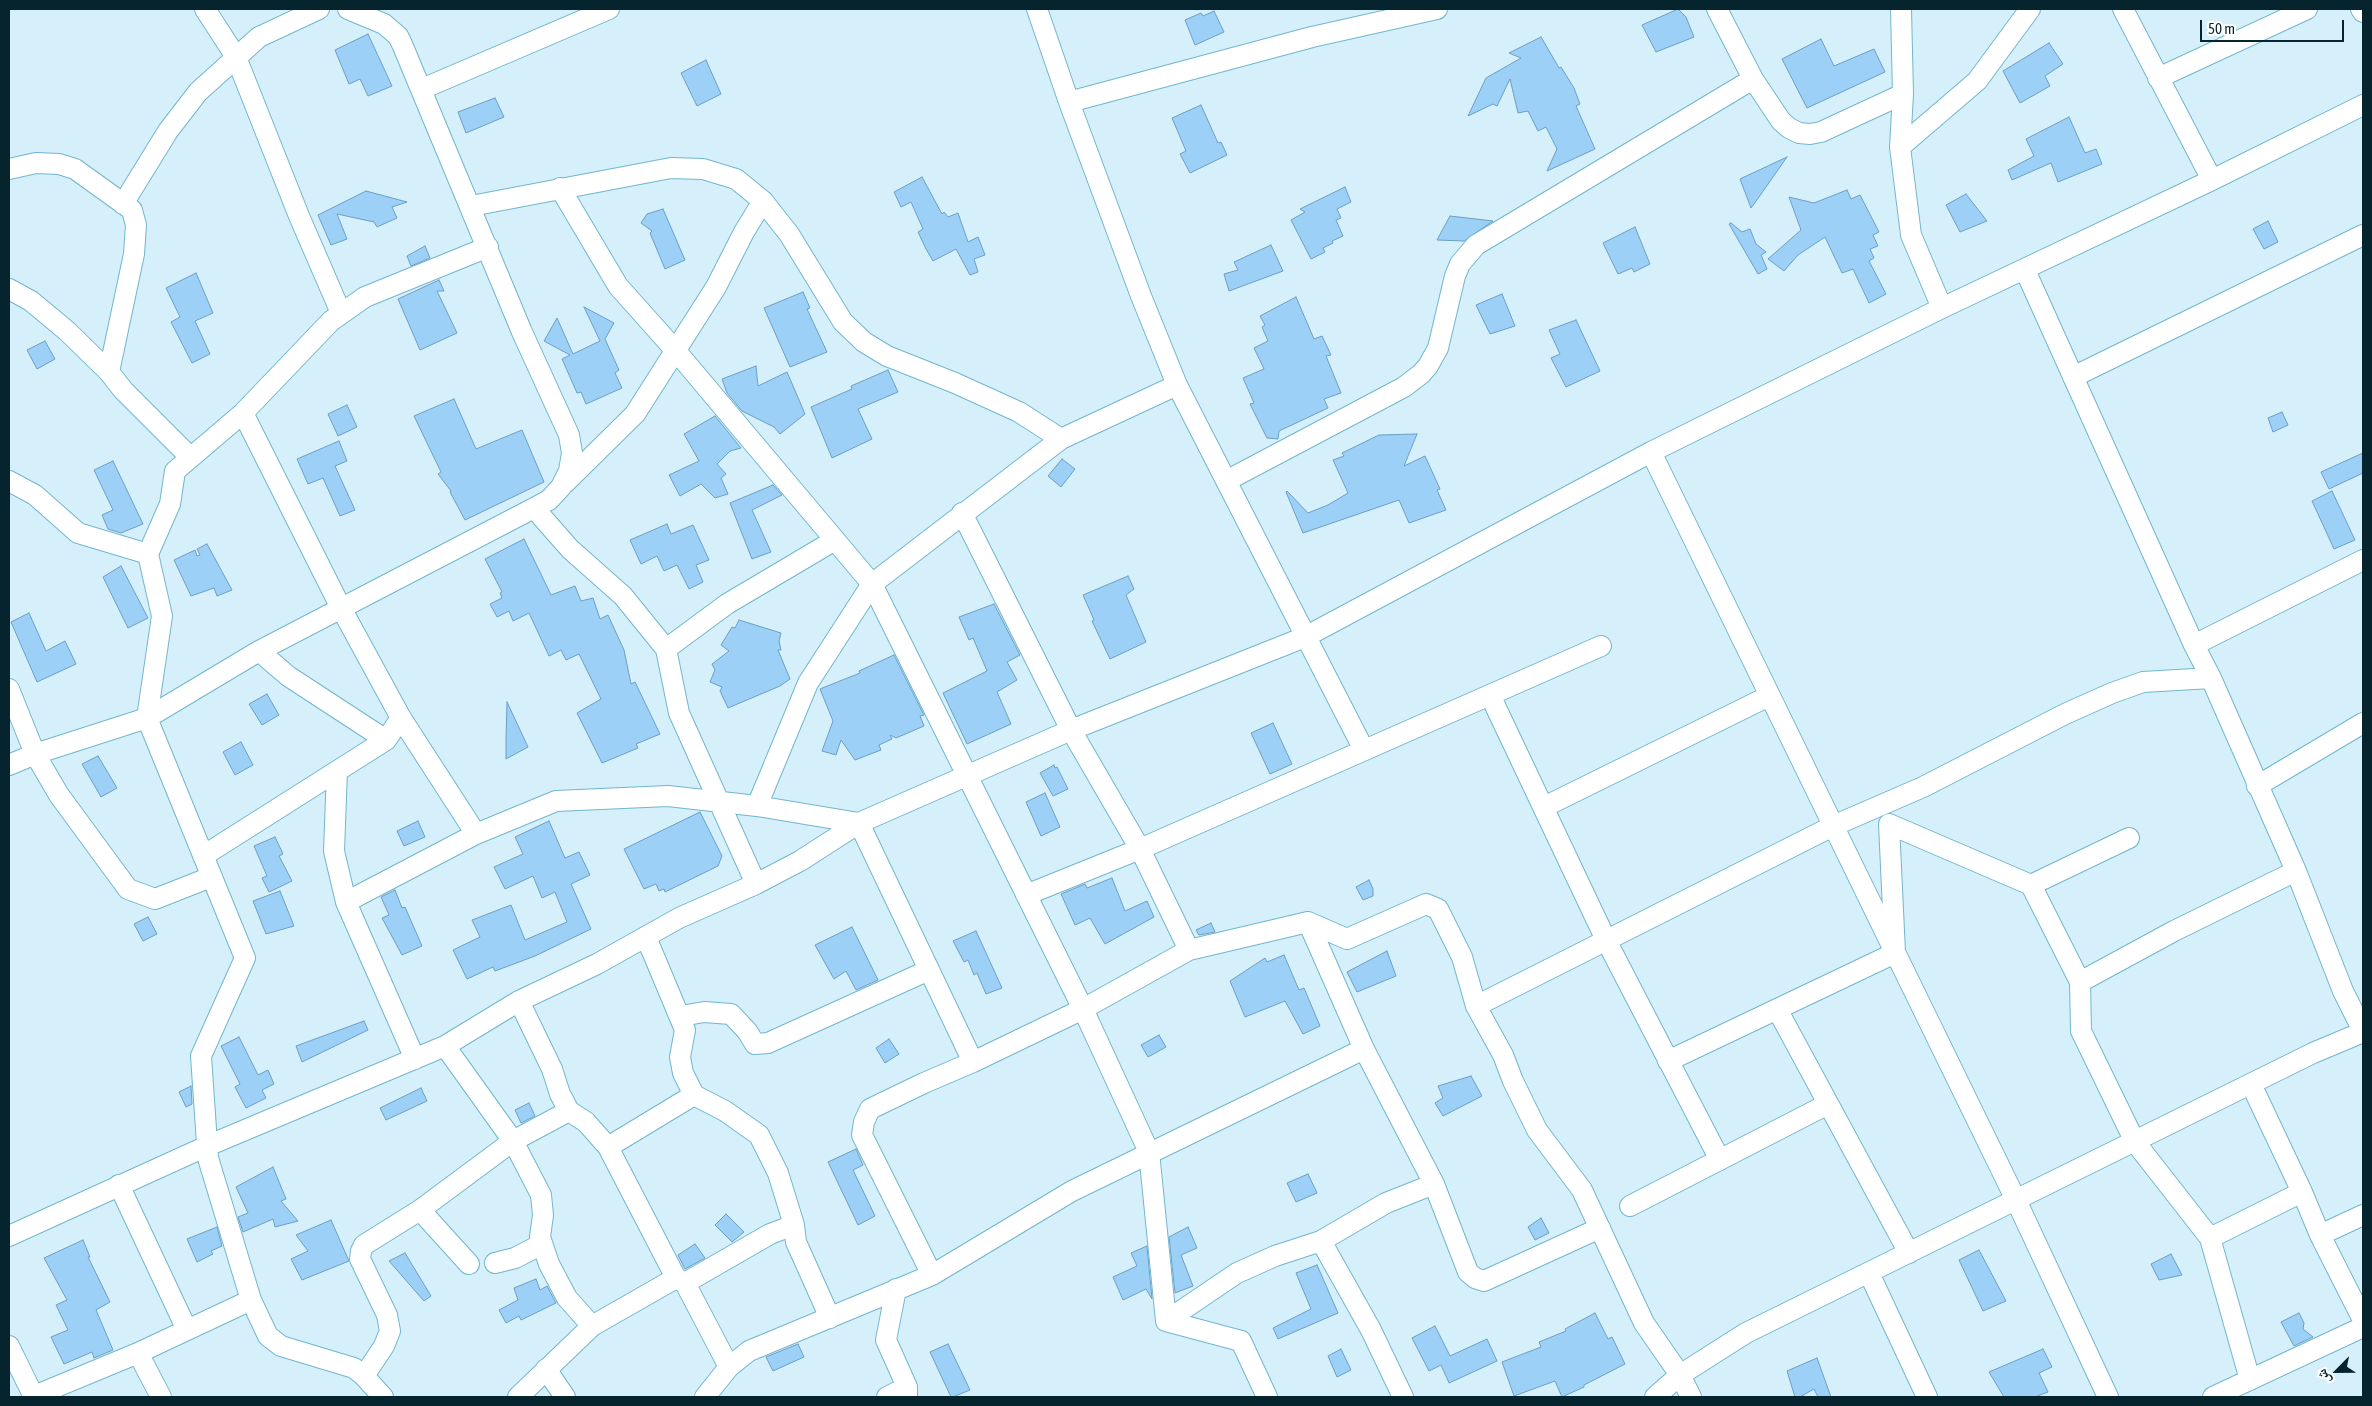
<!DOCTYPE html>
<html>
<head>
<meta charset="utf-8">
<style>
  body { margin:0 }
  #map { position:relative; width:2372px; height:1406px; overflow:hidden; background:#d5f0fa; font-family:"Asap Condensed","Noto Naskh Arabic",sans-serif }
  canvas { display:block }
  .frame { position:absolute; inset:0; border:10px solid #06242d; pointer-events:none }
  .north { position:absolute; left:2312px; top:1346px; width:50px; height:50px; -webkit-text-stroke:4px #fff; paint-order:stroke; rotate:247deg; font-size:14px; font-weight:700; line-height:20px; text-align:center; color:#06242d }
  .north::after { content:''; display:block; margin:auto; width:18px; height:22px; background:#06242d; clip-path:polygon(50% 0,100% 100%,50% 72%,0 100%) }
  .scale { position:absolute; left:2200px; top:20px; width:144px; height:22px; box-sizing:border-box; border:2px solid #06242d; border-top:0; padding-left:6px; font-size:15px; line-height:18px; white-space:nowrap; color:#06242d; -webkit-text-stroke:4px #fff; paint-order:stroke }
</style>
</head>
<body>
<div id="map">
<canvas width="2372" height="1406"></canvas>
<div class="frame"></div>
<div class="north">ش</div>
<div class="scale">50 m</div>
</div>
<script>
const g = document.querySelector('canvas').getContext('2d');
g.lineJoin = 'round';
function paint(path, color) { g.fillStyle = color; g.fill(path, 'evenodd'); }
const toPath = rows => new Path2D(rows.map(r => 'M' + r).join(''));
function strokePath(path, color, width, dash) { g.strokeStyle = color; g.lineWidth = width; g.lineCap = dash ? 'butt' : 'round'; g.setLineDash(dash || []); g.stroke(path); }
const building = toPath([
  [1678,9,1686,17,1694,37,1656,52,1642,25,1678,9],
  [1214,11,1224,32,1195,45,1185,20,1201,13,1203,16,1214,11],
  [368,34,392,86,368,96,360,79,349,84,335,50,368,34],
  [1541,37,1559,68,1561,67,1574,88,1580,104,1576,106,1595,149,1547,171,1557,149,1546,127,1538,131,1528,111,1518,113,1510,79,1497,106,1493,104,1468,116,1486,78,1521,58,1509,53,1541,37],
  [1821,39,1834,66,1874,49,1885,72,1807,108,1782,59,1821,39],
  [2049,43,2063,64,2045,76,2050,86,2020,103,2003,71,2049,43],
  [706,60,721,94,697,106,681,73,706,60],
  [495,98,504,117,466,133,458,112,495,98],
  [1201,105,1218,143,1221,142,1227,155,1190,173,1180,154,1186,151,1172,118,1201,105],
  [2069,117,2085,153,2096,149,2102,164,2058,182,2051,163,2012,180,2008,170,2034,156,2026,139,2069,117],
  [1787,157,1759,197,1751,208,1740,179,1787,157],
  [922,177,942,214,944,212,948,217,958,213,968,242,978,237,985,255,974,259,978,272,970,275,956,249,933,261,926,249,918,232,923,229,911,202,901,207,894,192,922,177],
  [1345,187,1351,202,1337,209,1341,218,1336,220,1343,236,1332,241,1333,243,1323,248,1325,252,1311,259,1291,220,1305,212,1300,209,1345,187],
  [1847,190,1851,199,1860,195,1879,232,1873,235,1878,246,1870,249,1874,258,1869,261,1886,294,1869,303,1853,269,1842,273,1825,237,1798,255,1784,271,1768,259,1801,230,1789,197,1814,203,1847,190],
  [366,191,407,202,392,207,397,218,377,227,374,222,337,214,347,239,331,245,318,215,366,191],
  [1966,194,1987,221,1960,232,1946,205,1966,194],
  [663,209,685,260,665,269,650,233,652,231,641,223,647,214,663,209],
  [1450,216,1493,221,1464,241,1437,240,1450,216],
  [2268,221,2278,242,2264,249,2253,229,2268,221],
  [1731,223,1742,232,1750,229,1756,244,1766,252,1761,255,1767,269,1758,274,1729,224,1731,223],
  [1635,227,1650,264,1634,272,1632,268,1618,274,1603,243,1635,227],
  [1271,245,1283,271,1229,291,1224,274,1238,270,1234,262,1271,245],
  [425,246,430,258,411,266,407,256,425,246],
  [196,273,213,313,195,321,210,354,192,363,172,324,171,322,180,317,166,288,196,273],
  [439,280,444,291,437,291,457,333,420,350,398,299,439,280],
  [803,292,810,308,807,309,827,352,790,367,764,308,803,292],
  [1502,294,1515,326,1490,334,1476,305,1502,294],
  [1296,297,1314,339,1322,336,1331,355,1326,356,1341,393,1324,399,1328,408,1279,431,1278,439,1267,438,1250,404,1254,403,1243,378,1264,369,1254,348,1268,341,1262,327,1265,325,1260,316,1296,297],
  [584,307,614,323,605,339,619,370,615,373,622,388,586,404,581,392,577,393,562,359,570,355,544,341,557,318,573,354,600,341,584,307],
  [1576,320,1600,371,1566,387,1551,358,1560,354,1549,330,1576,320],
  [45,341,55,359,37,369,27,350,45,341],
  [756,366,758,386,787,372,805,414,780,434,774,427,742,411,727,393,722,379,756,366],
  [888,370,898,392,858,409,872,439,832,458,811,407,852,389,851,386,888,370],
  [454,399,476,449,522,430,544,482,465,520,450,492,451,491,438,474,441,472,414,416,454,399],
  [347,405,357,427,338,436,328,414,347,405],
  [2282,412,2288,425,2273,432,2268,418,2282,412],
  [715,416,741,448,730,451,717,464,726,474,721,478,728,494,715,498,701,484,680,496,669,475,699,461,684,434,715,416],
  [1417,434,1404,466,1425,456,1440,489,1437,490,1446,510,1409,523,1399,500,1303,533,1286,492,1287,491,1308,513,1328,505,1348,493,1333,460,1344,456,1342,453,1379,435,1417,434],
  [339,441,347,461,335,466,355,510,340,516,323,478,308,484,297,459,339,441],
  [2363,453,2363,473,2329,489,2321,472,2363,453],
  [1062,459,1075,469,1061,487,1048,476,1062,459],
  [113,461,143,524,121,533,108,529,102,515,113,510,94,470,113,461],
  [773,485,782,495,752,510,771,552,752,559,730,503,773,485],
  [2332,491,2355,540,2334,549,2312,501,2332,491],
  [667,524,671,534,693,525,709,560,696,565,703,582,689,589,677,565,664,571,657,556,641,564,630,540,667,524],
  [524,539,551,595,575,586,581,601,593,598,600,619,608,615,624,650,631,684,635,682,660,734,636,744,638,748,602,763,577,713,601,699,579,654,566,660,561,650,549,656,529,613,513,621,509,611,497,617,490,604,502,598,500,593,502,592,485,559,524,539],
  [207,544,232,590,217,596,214,588,191,596,174,560,195,550,197,556,200,555,197,549,207,544],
  [121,566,148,618,128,628,103,577,121,566],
  [1128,576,1134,589,1126,595,1146,642,1110,659,1092,621,1094,620,1083,595,1128,576],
  [994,604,1020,655,1007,662,1017,680,997,692,1011,724,967,744,943,693,987,671,973,638,969,640,959,617,994,604],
  [29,613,46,651,65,641,76,664,37,682,11,622,29,613],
  [739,620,781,633,779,641,781,650,778,650,790,679,780,686,728,708,720,691,722,687,710,682,715,670,712,664,729,651,721,645,732,627,735,628,739,620],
  [894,655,924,715,920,716,924,726,896,738,890,735,892,739,879,745,881,750,855,760,841,740,836,755,822,751,833,721,820,689,860,673,859,671,894,655],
  [267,694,279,715,262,725,249,704,267,694],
  [507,702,528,747,506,759,506,740,507,702],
  [1273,723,1292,764,1270,774,1251,733,1273,723],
  [241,742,253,765,235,775,223,752,241,742],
  [98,756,117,788,101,797,82,764,98,756],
  [1054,765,1055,768,1057,767,1068,789,1053,796,1040,773,1054,765],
  [1045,793,1060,827,1041,836,1026,802,1045,793],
  [700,812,722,856,718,866,665,892,664,889,659,891,656,884,644,889,624,849,700,812],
  [418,821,425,837,404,846,397,831,418,821],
  [549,821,565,858,579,852,590,875,571,884,591,929,535,956,495,971,493,967,467,979,453,950,480,937,472,920,511,905,525,940,567,922,555,892,542,898,533,876,505,889,494,867,523,854,515,837,549,821],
  [275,837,283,854,279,856,292,881,269,892,262,878,267,876,254,846,275,837],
  [1112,878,1125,911,1147,901,1154,917,1105,944,1090,918,1075,925,1061,894,1085,884,1087,888,1112,878],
  [1369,880,1373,889,1373,896,1363,900,1356,887,1369,880],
  [395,890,402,908,405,907,422,946,402,955,382,918,389,915,381,897,395,890],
  [280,891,294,926,266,934,253,901,280,891],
  [148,917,157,934,143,941,134,924,148,917],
  [1211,923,1215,932,1199,935,1196,930,1211,923],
  [852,927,878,980,856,990,846,971,834,979,815,945,852,927],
  [976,931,1002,988,986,994,977,973,974,975,968,960,964,962,953,941,976,931],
  [1387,951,1396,976,1357,992,1347,972,1387,951],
  [1284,955,1299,990,1304,988,1320,1026,1303,1034,1285,1001,1245,1017,1230,981,1265,958,1267,962,1284,955],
  [364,1021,368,1030,302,1062,296,1046,364,1021],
  [1159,1035,1166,1047,1148,1057,1141,1045,1159,1035],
  [239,1037,258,1075,268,1070,274,1084,262,1090,266,1098,246,1108,235,1087,240,1084,221,1046,239,1037],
  [889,1039,899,1054,885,1063,876,1048,889,1039],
  [1471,1076,1482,1096,1443,1116,1435,1103,1443,1098,1438,1086,1471,1076],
  [191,1086,192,1104,186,1107,179,1092,191,1086],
  [421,1088,427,1101,386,1120,380,1108,421,1088],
  [529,1103,535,1116,521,1123,515,1110,529,1103],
  [856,1149,863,1165,853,1170,875,1216,858,1225,828,1162,856,1149],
  [273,1167,286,1199,281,1201,298,1221,275,1227,273,1219,243,1232,238,1217,248,1213,236,1187,273,1167],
  [1308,1174,1317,1193,1296,1202,1287,1183,1308,1174],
  [726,1214,744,1232,732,1242,715,1225,726,1214],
  [1541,1218,1549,1233,1535,1240,1528,1227,1541,1218],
  [331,1220,349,1261,302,1280,291,1259,308,1251,296,1235,331,1220],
  [217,1227,222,1246,211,1251,213,1254,197,1262,187,1239,217,1227],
  [1188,1227,1197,1248,1181,1255,1193,1286,1175,1293,1169,1237,1188,1227],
  [83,1240,90,1257,88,1257,110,1302,96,1310,113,1350,94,1358,92,1352,64,1364,51,1337,68,1330,56,1305,67,1300,44,1258,83,1240],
  [695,1244,705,1258,685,1269,678,1255,695,1244],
  [1147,1246,1152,1299,1146,1289,1123,1300,1113,1277,1137,1266,1131,1253,1147,1246],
  [1979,1250,2006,1301,1983,1311,1959,1260,1979,1250],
  [405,1253,431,1296,424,1301,389,1261,405,1253],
  [2171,1254,2182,1275,2159,1280,2151,1264,2171,1254],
  [1317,1265,1338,1313,1278,1339,1273,1328,1311,1309,1296,1273,1317,1265],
  [536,1279,540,1290,547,1286,556,1303,521,1320,519,1316,506,1323,499,1310,518,1300,514,1288,536,1279],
  [1595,1313,1608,1339,1612,1337,1625,1364,1584,1385,1584,1387,1562,1397,1555,1381,1514,1396,1502,1362,1541,1347,1539,1342,1566,1331,1565,1329,1595,1313],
  [2299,1313,2304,1323,2303,1329,2313,1337,2294,1346,2281,1322,2299,1313],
  [1435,1326,1450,1356,1487,1339,1497,1361,1449,1383,1441,1365,1429,1371,1412,1338,1435,1326],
  [798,1344,804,1357,773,1371,766,1357,798,1344],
  [948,1344,970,1390,953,1397,951,1397,930,1352,948,1344],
  [1341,1349,1351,1370,1337,1377,1328,1356,1341,1349],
  [2043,1349,2052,1367,2039,1373,2048,1392,2035,1397,2004,1397,1989,1372,2043,1349],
  [1817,1358,1831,1397,1818,1397,1814,1389,1800,1397,1795,1397,1787,1371,1817,1358]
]);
paint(building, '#9cd0f7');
strokePath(building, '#6c9ec4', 1);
const minor = toPath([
  [205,9,236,57,299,216,341,313],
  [1037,9,1069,102,1312,37,1437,9],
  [1717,9,1753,79,1781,121,1789,128,1799,133,1810,134,1821,132,1903,94],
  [1901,9,1903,94,1900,147,1911,235,1942,308],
  [2123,9,2212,180],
  [2361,9,2363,12],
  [2158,78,2307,9],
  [422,89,609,9],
  [1069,102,1141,296,1177,385,1364,750],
  [1900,147,1977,81,2030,9],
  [9,169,36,163,59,164,75,169,132,210,136,225,134,254,109,372],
  [560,188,618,286,676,351,872,584,1083,1009,1149,1152,1166,1321,1241,1341,1267,1397],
  [123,204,168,131,198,92,259,37,319,9],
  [471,206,671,168,703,169,736,179,763,201,789,234,843,322,864,342,887,356,955,383,1019,412,1061,439],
  [2025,270,2194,645,2211,678,2296,871,2343,991,2363,1031],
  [9,289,31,301,67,331,109,372,123,390,190,457],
  [2073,377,2363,235],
  [243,413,341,608,401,718,476,834],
  [1651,452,2016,1200,2108,1397],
  [9,481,35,495,78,533,148,554,162,616,147,718,245,958,201,1056,208,1158,251,1300,268,1336,281,1346,354,1368,364,1376,383,1397],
  [1226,481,1404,387,1421,374,1428,366,1438,348,1455,276,1460,264,1476,245,1753,79],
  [565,483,635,414,716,287,744,232,763,201],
  [534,508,570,549,623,596,666,649,679,713,756,884],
  [962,513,1071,730,1140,849,1189,950],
  [148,554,170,504,175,471,243,413,331,321,365,297,488,247],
  [2194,645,2363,560],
  [666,649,727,604,835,540],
  [259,651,288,676,386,740],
  [9,689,35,754,147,718,259,651,534,508,549,500,561,487,569,471,572,453,569,435,522,332,402,44,398,36,384,24,348,9],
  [1490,695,1606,940,1720,1160],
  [9,765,35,754,59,795,128,889,155,899,211,877],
  [337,771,334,851,346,902,415,1059],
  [2257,786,2363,723],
  [757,806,859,823,973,1062],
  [1544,807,1769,696],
  [203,856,386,740,401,718],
  [2031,885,2080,982,2081,1031,2135,1142,2210,1238,2250,1380],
  [1026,895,1140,849,1601,646],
  [346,902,476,834,556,801,668,796,757,806,808,683,872,584,1061,439,1177,385],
  [1308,922,1364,1049,1434,1184,1468,1272,1475,1278,1484,1281,1600,1228],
  [646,937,685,1030,680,1057,683,1073,694,1095,725,1111,759,1135,778,1173,794,1225,796,1242,830,1318],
  [2080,982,2174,931,2296,871],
  [519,1001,552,1069,560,1094,569,1111,586,1122,608,1147,676,1278,685,1283,729,1367],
  [1476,1006,1833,826,1923,787,2065,714,2112,693,2143,682,2211,678],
  [1777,1009,1909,1253],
  [681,1016,704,1012,731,1014,747,1031,755,1044,768,1043,929,970],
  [445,1046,513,1141,541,1195,543,1215,540,1237,549,1264,567,1298,592,1326],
  [1668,1061,1895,953,1889,824,2031,885,2129,838],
  [2251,1084,2302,1192,2320,1235,2363,1320],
  [608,1147,694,1095],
  [119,1185,187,1330],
  [1630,1206,1828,1104],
  [420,1210,469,1264],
  [2320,1235,2363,1215],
  [9,1236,207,1146,445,1046,519,1001,597,964,679,918,756,884,800,861,859,823,1071,730,1305,637,1651,452,1942,308,2212,180,2363,105],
  [2210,1238,2302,1192],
  [1321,1241,1371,1330,1403,1397],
  [495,1263,515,1258,542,1244],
  [1869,1273,1927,1397],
  [932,1275,862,1135,864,1122,870,1109,924,1083,973,1062,1083,1009,1189,950,1308,922,1347,939,1426,904,1438,909,1462,957,1476,1006,1503,1055,1513,1081,1537,1130,1582,1190,1644,1323,1680,1375,1691,1397],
  [685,1283,770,1234,794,1225],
  [896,1289,886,1340,907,1387,907,1397],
  [1166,1321,1237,1273,1275,1256,1321,1241,1386,1203,1434,1184],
  [9,1346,34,1397],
  [138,1353,161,1397],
  [546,1369,565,1397],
  [364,1376,384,1346,390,1331,387,1315,360,1259,361,1251,364,1245,420,1210,513,1141,569,1111],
  [32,1397,138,1353,251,1300],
  [518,1397,592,1326,676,1278],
  [705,1397,729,1367,749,1351,932,1275,1072,1191,1364,1049],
  [887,1397,907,1387],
  [1655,1397,1680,1375,1746,1333,2313,1053,2363,1032],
  [2213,1397,2363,1327]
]);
strokePath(minor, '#71b6ce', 22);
strokePath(minor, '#fff', 20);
</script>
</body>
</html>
